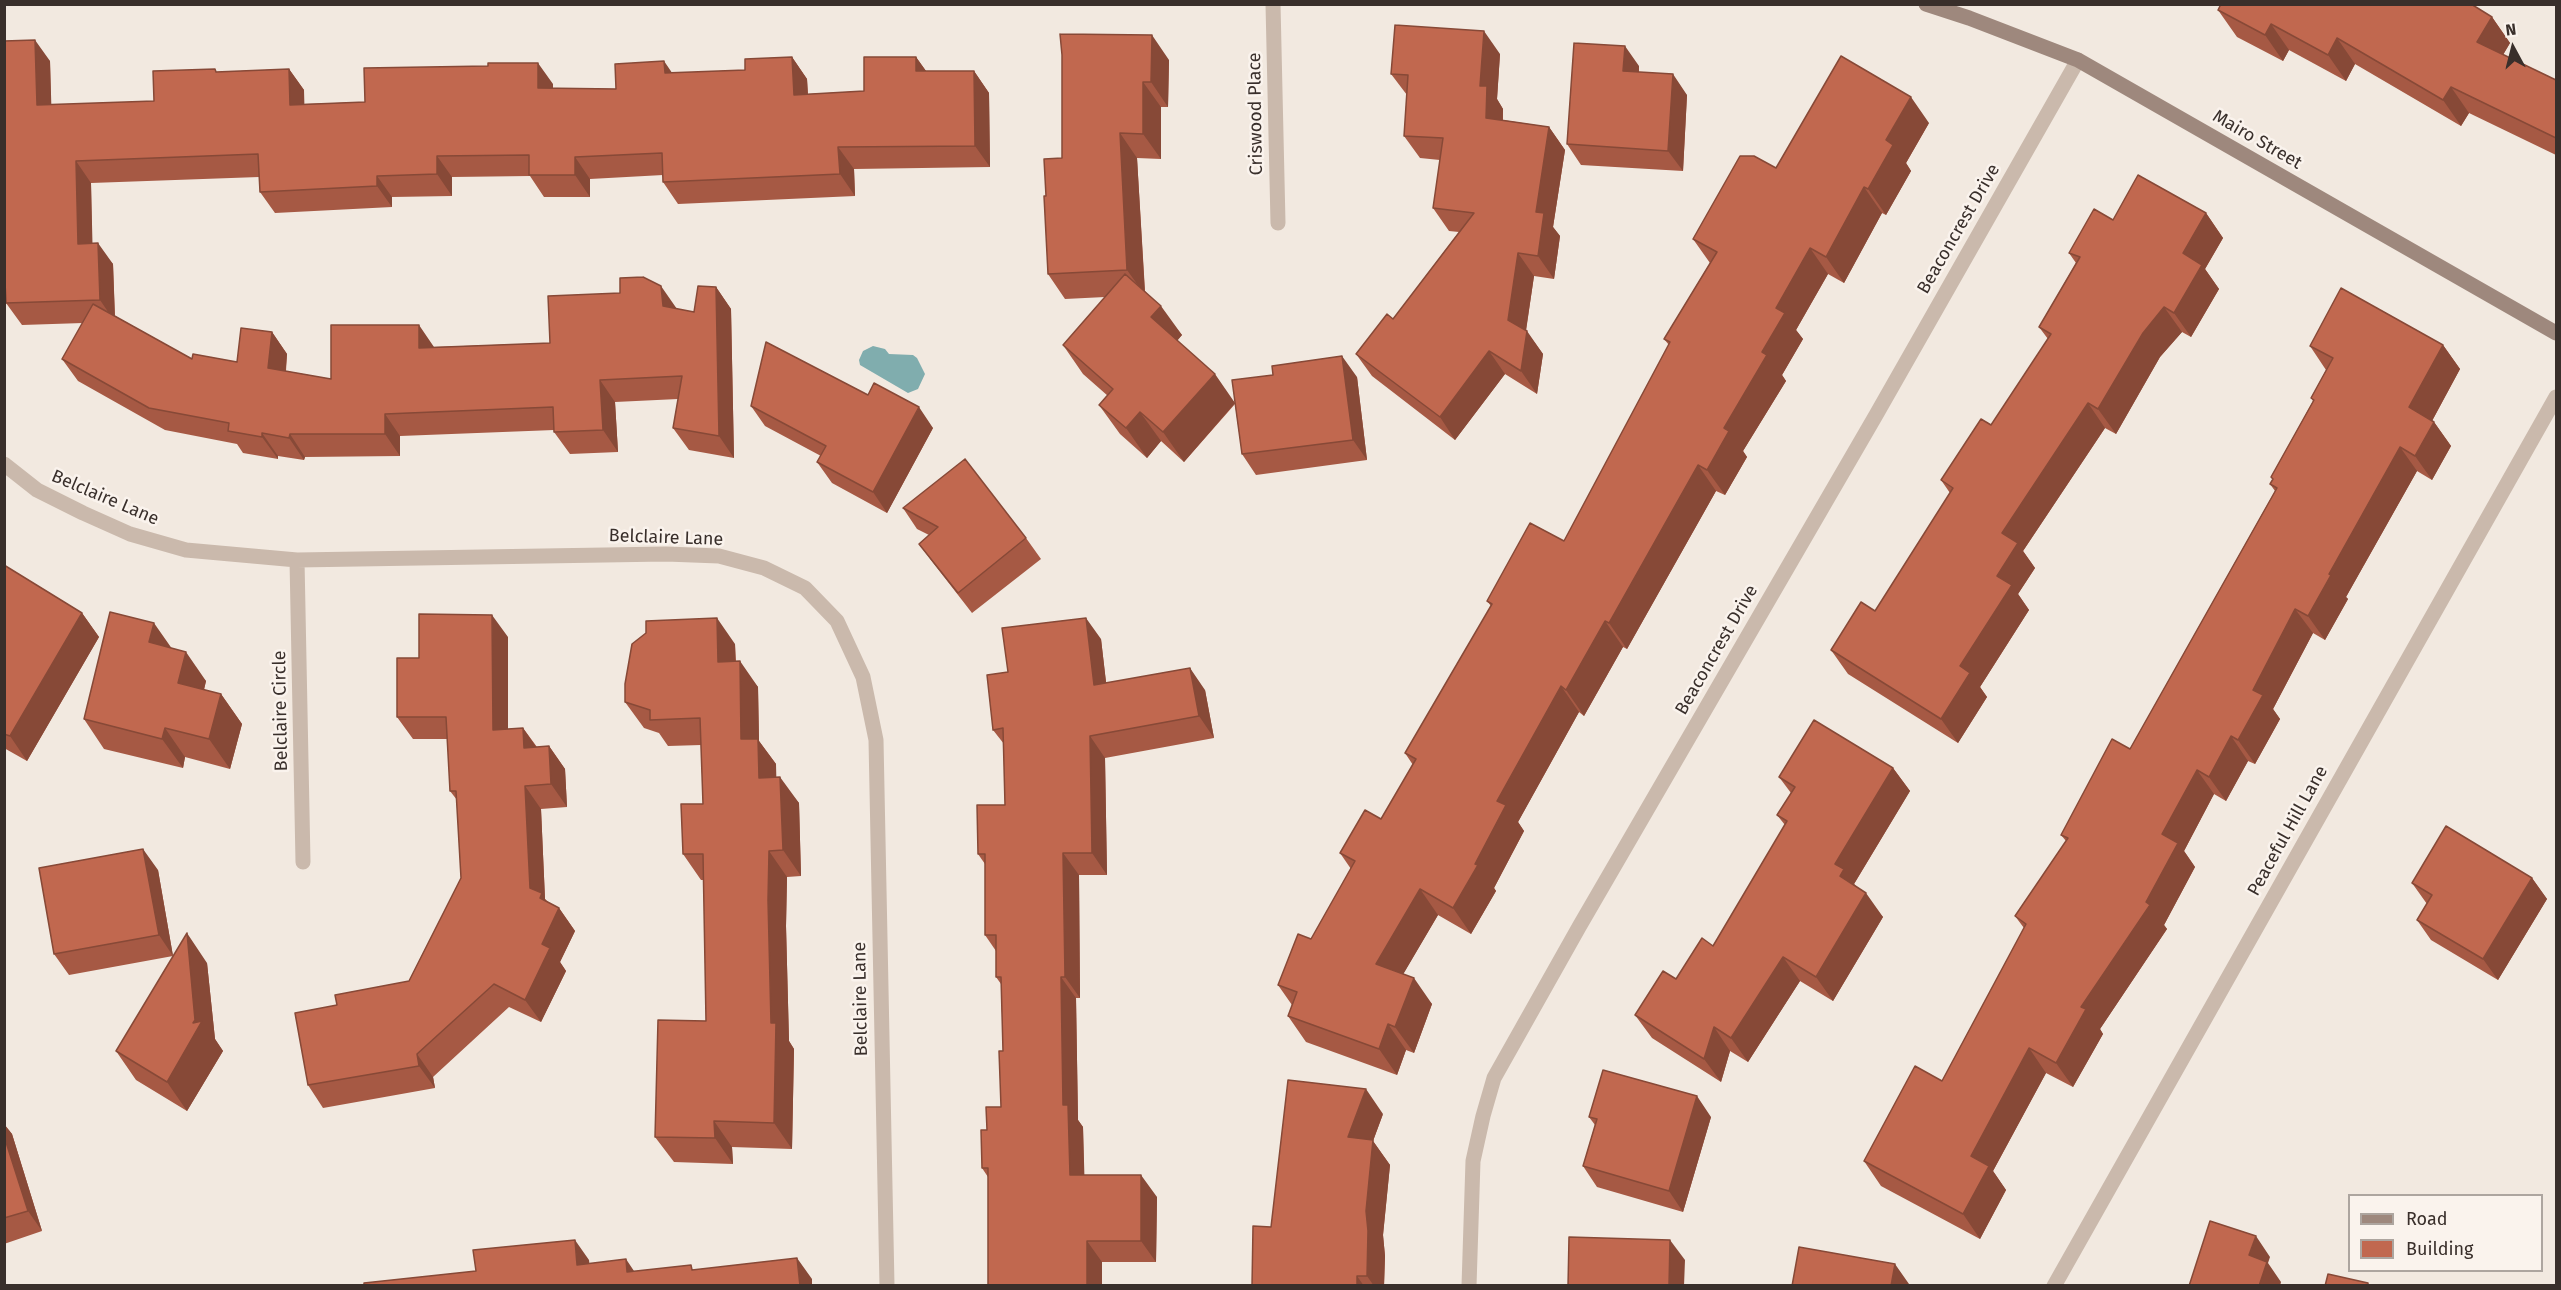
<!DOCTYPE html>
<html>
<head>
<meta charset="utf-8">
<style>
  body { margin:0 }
  #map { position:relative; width:2561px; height:1290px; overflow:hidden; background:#f2e9e0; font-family:"Fira Sans",sans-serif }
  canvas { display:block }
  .frame { position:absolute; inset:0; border:6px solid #392f2b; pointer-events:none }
  .legend { position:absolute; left:2348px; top:1194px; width:195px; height:78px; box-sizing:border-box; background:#faf3ed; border:2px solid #ada59f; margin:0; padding:8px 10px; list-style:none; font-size:18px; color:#392f2b }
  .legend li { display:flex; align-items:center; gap:12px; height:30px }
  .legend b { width:30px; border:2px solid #ada59f }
  .north { position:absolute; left:2483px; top:18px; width:60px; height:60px; -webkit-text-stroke:4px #faf3ed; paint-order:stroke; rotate:353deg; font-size:16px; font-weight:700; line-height:24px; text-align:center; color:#392f2b }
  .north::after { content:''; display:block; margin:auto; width:21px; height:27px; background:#392f2b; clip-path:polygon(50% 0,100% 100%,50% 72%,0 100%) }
</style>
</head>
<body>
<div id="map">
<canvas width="2561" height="1290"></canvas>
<div class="frame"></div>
<ul class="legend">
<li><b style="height:8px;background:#9e887d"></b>Road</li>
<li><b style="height:16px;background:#c1684f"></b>Building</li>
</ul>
<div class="north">N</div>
</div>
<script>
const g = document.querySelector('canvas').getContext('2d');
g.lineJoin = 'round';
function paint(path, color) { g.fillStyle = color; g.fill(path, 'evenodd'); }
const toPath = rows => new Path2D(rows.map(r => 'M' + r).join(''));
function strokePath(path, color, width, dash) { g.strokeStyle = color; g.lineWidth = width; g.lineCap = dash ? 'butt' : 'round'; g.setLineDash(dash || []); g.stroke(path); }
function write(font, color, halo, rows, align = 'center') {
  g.font = font + ' "Fira Sans",sans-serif'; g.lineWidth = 5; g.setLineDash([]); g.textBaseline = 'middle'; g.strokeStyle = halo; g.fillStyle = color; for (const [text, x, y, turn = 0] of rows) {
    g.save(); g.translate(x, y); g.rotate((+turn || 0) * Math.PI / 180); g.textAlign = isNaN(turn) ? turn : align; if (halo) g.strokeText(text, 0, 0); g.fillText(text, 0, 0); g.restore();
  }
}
paint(toPath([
  [873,346,885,349,889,354,913,355,917,358,925,374,918,389,908,393,860,365,859,360,863,351]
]), '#80adae');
strokePath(toPath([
  [1273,4,1278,223],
  [4,464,37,490,83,513,130,534,186,550,297,560,666,554,719,556,764,568,805,588,837,621,863,677,876,740,887,1286],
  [297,560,303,862],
  [1469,1286,1473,1161,1483,1116,1494,1078,1579,927,1876,415,2078,60],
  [2054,1286,2556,397]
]), '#cab9ac', 15);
strokePath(toPath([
  [1926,4,1969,18,2078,60,2556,333]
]), '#9e887d', 15);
paint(toPath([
  [2218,10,2492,17,2510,43,2503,55,2556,80,2556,155,2469,113,2461,126,2355,64,2346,81,2289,50,2283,61,2237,37],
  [4,41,50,61,51,105,154,101,218,72,289,69,304,90,304,104,365,102,553,84,553,88,616,89,672,73,745,70,792,57,807,79,808,94,864,91,916,57,926,71,974,71,989,93,990,167,854,169,855,196,678,204,663,182,663,175,590,179,590,197,544,197,530,176,452,177,452,196,392,197,392,207,275,213,260,192,259,177,91,183,92,243,113,264,115,316,192,359,237,362,272,332,287,354,286,371,331,379,434,347,550,343,677,309,694,312,716,287,731,309,734,458,689,450,673,428,678,399,615,402,618,452,570,454,554,432,554,430,400,436,400,456,305,457,304,460,278,456,278,459,243,453,237,444,165,430,78,381,62,359,83,323,22,325,6,303,6,282,4,282],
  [1500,54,1497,99,1503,109,1503,120,1549,127,1565,150,1553,227,1560,236,1554,279,1534,276,1526,331,1543,354,1537,394,1505,374,1455,440,1372,376,1356,354,1393,319,1459,232,1449,231,1433,208,1440,160,1420,158,1404,136,1407,95,1391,74],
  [1062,55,1169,60,1168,107,1161,107,1161,159,1137,158,1145,291,1182,335,1177,340,1235,403,1357,377,1367,460,1256,475,1242,454,1235,404,1184,462,1161,441,1147,458,1120,434,1099,405,1108,396,1083,374,1063,345,1105,297,1065,299,1048,274,1046,196,1062,158],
  [1639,66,1639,72,1687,95,1683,171,1581,165,1567,144],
  [1929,123,1906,163,1911,171,1886,215,1882,213,1844,283,1828,274,1796,330,1803,339,1782,375,1786,381,1743,451,1747,457,1725,495,1716,491,1627,649,1623,647,1584,716,1579,712,1518,822,1524,831,1494,888,1496,891,1471,934,1438,915,1403,974,1432,1004,1414,1053,1406,1050,1397,1075,1306,1042,1288,1016,1292,1005,1278,985,1311,939,1351,869,1340,853,1381,819,1413,765,1405,753,1491,606,1487,601,1564,541,1669,345,1664,339,1710,263,1693,239,1776,168],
  [2206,213,2223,238,2205,269,2219,289,2191,337,2182,332,2160,357,2116,434,2105,428,2023,551,2035,568,2018,594,2029,610,1980,687,1987,697,1958,743,1848,674,1831,650,1875,611,1950,493,1941,480,1991,425,2048,339,2039,327,2076,263,2069,253,2113,220],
  [2443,345,2460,369,2432,421,2434,422,2451,446,2432,480,2417,471,2346,597,2348,599,2325,640,2313,633,2273,709,2280,719,2255,764,2248,761,2226,801,2214,794,2184,851,2195,867,2164,925,2167,929,2100,1029,2103,1034,2073,1087,2046,1073,1993,1171,2006,1190,1980,1239,1881,1186,1864,1161,1942,1081,2024,928,2015,916,2066,841,2061,835,2130,749,2275,491,2270,484,2273,480,2271,477,2313,401,2311,398,2326,370,2310,346],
  [868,395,933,428,887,513,832,483,817,462,821,456,765,426,751,406],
  [903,508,1026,538,1041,559,972,613,934,564,919,544,929,535,917,529],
  [4,565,82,613,99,637,27,761,4,748],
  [508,637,508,729,523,728,537,747,549,746,565,769,567,807,541,809,545,899,548,902,559,908,575,931,560,962,566,971,541,1022,509,1007,433,1077,435,1088,323,1108,308,1085,337,1005,409,981,461,878,457,800,450,791,448,739,413,739,397,717,419,658],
  [1101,639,1106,683,1205,690,1214,738,1105,758,1107,875,1079,875,1080,998,1076,998,1078,1120,1083,1127,1084,1175,1157,1197,1156,1262,1102,1262,1102,1286,988,1286,988,1177,982,1168,987,1130,1001,1107,1003,1051,1001,984,996,977,996,951,985,935,985,864,978,854,1005,805,1004,744,993,730,1008,672],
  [735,644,736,661,758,687,759,741,776,764,776,777,799,803,801,876,787,877,786,926,789,1041,794,1049,792,1149,732,1147,733,1164,674,1162,655,1137,706,1021,704,880,701,880,683,854,703,804,701,745,668,746,659,733,644,728,625,702],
  [172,648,206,681,204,690,221,694,242,724,230,769,185,757,183,768,104,749,84,719],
  [1893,768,1910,791,1854,884,1883,917,1833,1001,1800,981,1748,1062,1730,1051,1721,1082,1652,1038,1635,1015,1713,946,1785,825,1777,815,1791,793,1779,777],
  [158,870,173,956,69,975,54,954],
  [2532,878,2547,899,2498,980,2431,940,2417,920,2427,904,2412,883],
  [207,963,215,1039,223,1051,187,1111,136,1080,116,1051],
  [1383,1114,1373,1141,1390,1165,1383,1235,1385,1256,1384,1286,1252,1286],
  [1589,1117,1711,1117,1683,1212,1597,1187,1583,1166,1595,1125],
  [4,1124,12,1134,42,1231,4,1244]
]), '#a65944');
paint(toPath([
  [2492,17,2510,43,2495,68,2477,42],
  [2271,24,2289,50,2283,61,2265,35],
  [1484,31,1500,54,1497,99,1503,109,1502,141,1486,118,1480,86],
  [1152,35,1169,60,1168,107,1151,82],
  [2337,38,2355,64,2346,81,2328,55],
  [35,40,50,61,52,127,37,105],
  [1625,46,1639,66,1638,92,1623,71],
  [792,57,807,79,809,116,794,95],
  [916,57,931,78,916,71],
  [664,61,679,83,665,73],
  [538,63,553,84,553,110,538,88],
  [289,69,304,90,305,127,290,105],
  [974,71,989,93,990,167,975,146],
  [1673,74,1687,95,1683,171,1668,151],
  [1143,82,1161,107,1161,159,1143,134],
  [2451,87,2469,113,2461,126,2443,100],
  [1911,97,1929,123,1906,163,1911,171,1886,215,1868,189,1886,140],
  [1549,127,1565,150,1553,227,1560,236,1554,279,1538,256,1536,212],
  [1120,133,1137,158,1145,295,1127,270],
  [838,147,854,169,855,196,840,174],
  [437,156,452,177,452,196,437,174],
  [575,157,590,179,590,197,575,175],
  [76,161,91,183,93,265,78,244],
  [377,176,392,197,392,207,377,186],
  [1864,187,1882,213,1844,283,1826,257],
  [2206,213,2223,238,2205,269,2219,289,2191,337,2174,313,2183,253],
  [98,243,113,264,115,322,100,300],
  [1810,248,1828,274,1796,330,1803,339,1782,375,1786,381,1743,451,1747,457,1725,495,1707,470,1724,428,1762,352,1776,308],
  [1518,253,1534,276,1524,343,1508,320],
  [661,286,677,309,663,306],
  [716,287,731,309,734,458,719,436],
  [1161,306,1182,335,1172,347,1151,317],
  [2164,307,2182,332,2160,357,2116,434,2098,409,2143,333],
  [419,325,434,347,435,370,419,348],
  [1527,331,1543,354,1537,394,1521,371],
  [272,332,287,354,284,390,268,368],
  [2443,345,2460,369,2426,432,2409,407],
  [1489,351,1505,374,1455,440,1440,417],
  [1342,356,1357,377,1367,460,1353,440],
  [1215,374,1235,403,1184,462,1163,432],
  [600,380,615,402,618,452,603,430],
  [2088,403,2105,428,2023,551,2035,568,2018,594,2029,610,1980,687,1987,697,1958,743,1941,719,1960,666,1997,576,2002,533],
  [919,407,933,428,887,513,873,492],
  [1140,412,1161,441,1147,458,1126,428],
  [385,414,400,436,400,456,385,434],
  [2434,422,2451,446,2432,480,2415,456],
  [262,433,278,456,278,459,262,437],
  [290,434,305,457,304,460,289,438],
  [2400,447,2417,471,2346,597,2348,599,2325,640,2308,616,2329,574],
  [1698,465,1716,491,1627,649,1609,623],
  [2295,609,2313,633,2273,709,2280,719,2255,764,2238,740,2253,690],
  [82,613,99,637,27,761,10,736],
  [492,615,508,637,508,752,493,730],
  [717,618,735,644,736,687,718,662],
  [1086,618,1101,639,1109,707,1094,685],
  [1605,621,1623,647,1584,716,1566,690],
  [154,623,175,653,149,642],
  [186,652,206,681,198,713,178,683],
  [740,661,758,687,759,741,776,764,777,804,759,778,741,739],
  [1190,668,1205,690,1214,738,1199,716],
  [1561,686,1579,712,1518,822,1524,831,1494,888,1496,891,1471,934,1453,908,1475,864,1497,801],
  [221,694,242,724,230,769,209,739],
  [165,728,185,757,183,768,162,739],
  [523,728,539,751,524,748],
  [1090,736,1105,758,1107,875,1092,853],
  [2231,736,2248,761,2226,801,2209,777],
  [549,746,565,769,567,807,551,784],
  [1893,768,1910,791,1854,884,1860,893,1840,876,1835,864],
  [2197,770,2214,794,2184,851,2195,867,2164,925,2167,929,2100,1029,2103,1034,2073,1087,2056,1063,2081,1007,2146,902,2162,834],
  [780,777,799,803,801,876,783,850],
  [525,786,541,809,545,899,556,914,559,908,575,931,560,962,566,971,541,1022,525,1000,542,944,530,888],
  [143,849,158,870,173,956,159,935],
  [769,851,787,877,786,926,789,1041,794,1049,792,1149,774,1123,768,900],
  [1063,853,1079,875,1080,998,1065,977],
  [2532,878,2547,899,2498,980,2483,959],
  [1420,889,1438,915,1394,990,1376,964],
  [1866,893,1883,917,1833,1001,1816,977],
  [187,933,207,963,215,1039,223,1051,187,1111,167,1082],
  [1783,957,1800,981,1748,1062,1731,1038],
  [1061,977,1076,998,1078,1120,1083,1127,1085,1196,1070,1175,1063,1105],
  [1414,978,1432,1004,1414,1053,1395,1027],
  [1388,1024,1406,1050,1397,1075,1379,1049],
  [1714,1027,1730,1051,1721,1082,1704,1059],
  [2029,1048,2046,1073,1993,1171,2006,1190,1980,1239,1963,1214,1971,1156],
  [417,1054,433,1077,435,1088,419,1066],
  [1366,1089,1383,1114,1373,1141,1390,1165,1383,1235,1385,1256,1384,1286,1374,1286,1367,1276,1348,1137],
  [1697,1096,1711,1117,1683,1212,1669,1191],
  [714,1121,732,1147,733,1164,715,1138],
  [4,1124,12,1134,42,1231,28,1211,4,1136],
  [1141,1175,1157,1197,1156,1262,1141,1241],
  [2256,1236,2270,1257,2268,1263,2281,1282,2280,1286,2259,1286,2249,1255],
  [575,1240,589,1260,592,1286,577,1265],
  [1670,1240,1685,1260,1684,1286,1669,1286],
  [1087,1241,1102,1262,1102,1286,1087,1286],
  [797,1258,812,1279,812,1286,800,1286],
  [626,1259,640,1280,627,1272],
  [1895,1264,1909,1284,1909,1286,1891,1286],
  [1357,1276,1364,1286,1357,1286]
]), '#874937');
const building = toPath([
  [2221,4,2471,4,2492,17,2477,42,2556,80,2556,138,2451,87,2443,100,2337,38,2328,55,2271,24,2265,35,2218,10,2221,4],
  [1395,25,1484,31,1480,86,1487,86,1486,118,1549,127,1536,212,1544,213,1538,256,1518,253,1508,320,1527,331,1521,371,1489,351,1440,417,1356,354,1387,314,1393,319,1474,213,1433,208,1443,138,1404,136,1408,75,1391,74,1395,25],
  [1060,34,1152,35,1151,82,1143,82,1143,134,1120,133,1127,270,1048,274,1044,196,1046,196,1044,159,1062,158,1062,55,1060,34],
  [35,40,37,105,154,101,153,71,215,69,216,72,289,69,290,105,365,102,364,68,488,66,488,63,538,63,538,88,616,89,615,64,664,61,665,73,745,70,745,59,792,57,794,95,864,91,864,57,916,57,916,71,974,71,975,146,838,147,840,174,663,182,662,153,575,157,575,175,529,175,529,155,437,156,437,174,377,176,377,186,260,192,258,154,76,161,78,244,98,243,100,300,6,303,4,260,4,41,35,40],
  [1574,43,1625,46,1623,71,1673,74,1668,151,1567,144,1574,43],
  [1841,56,1911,97,1886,140,1893,145,1868,189,1864,187,1826,257,1810,248,1776,308,1785,313,1762,352,1767,355,1724,428,1729,431,1707,470,1698,465,1609,623,1605,621,1566,690,1561,686,1497,801,1506,805,1475,864,1478,865,1453,908,1420,889,1376,964,1414,978,1395,1027,1388,1024,1379,1049,1288,1016,1297,992,1278,985,1298,934,1311,939,1355,861,1340,853,1365,810,1381,819,1416,759,1405,753,1492,604,1487,601,1530,523,1564,541,1670,342,1664,339,1717,252,1693,239,1740,156,1754,156,1776,168,1841,56],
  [2138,175,2206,213,2183,253,2202,265,2174,313,2164,307,2143,333,2098,409,2088,403,2002,533,2018,543,1997,576,2012,585,1960,666,1970,673,1941,719,1831,650,1861,602,1875,611,1953,488,1941,480,1981,419,1991,425,2051,334,2039,327,2080,257,2069,253,2094,209,2113,220,2138,175],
  [1125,274,1161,306,1151,317,1215,374,1163,432,1140,412,1126,428,1099,405,1113,389,1063,345,1125,274],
  [643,277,661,286,663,306,694,312,698,286,716,287,719,436,673,428,682,376,600,380,603,430,554,432,553,407,385,414,385,434,290,434,289,438,262,433,262,437,228,431,229,423,149,408,62,359,93,304,192,359,193,354,237,362,241,328,272,332,268,368,331,379,331,325,419,325,419,348,550,343,548,296,620,293,620,278,643,277],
  [2341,288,2443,345,2409,407,2434,422,2415,456,2400,447,2329,574,2331,575,2308,616,2295,609,2253,690,2263,695,2238,740,2231,736,2209,777,2197,770,2162,834,2178,843,2146,902,2150,905,2081,1007,2086,1009,2056,1063,2029,1048,1971,1156,1989,1166,1963,1214,1864,1161,1915,1066,1942,1081,2026,924,2015,916,2068,838,2061,835,2112,739,2130,749,2277,488,2270,484,2273,479,2271,477,2314,400,2311,398,2333,358,2310,346,2341,288],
  [766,342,868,395,874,383,919,407,873,492,817,462,826,446,751,406,766,342],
  [1342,356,1353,440,1242,454,1232,380,1273,375,1272,366,1342,356],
  [965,459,1026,538,958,593,919,544,938,527,903,508,965,459],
  [4,565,82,613,10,736,4,734,4,565],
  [110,612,154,623,149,642,186,652,178,683,221,694,209,739,165,728,162,739,84,719,110,612],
  [419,614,492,615,493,730,523,728,524,748,549,746,551,784,525,786,530,888,542,893,540,898,559,908,542,944,550,948,525,1000,494,984,417,1054,419,1066,308,1085,295,1013,337,1005,335,995,409,981,461,878,456,791,450,791,446,717,397,717,397,658,419,658,419,614],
  [717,618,718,662,740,661,741,739,758,739,759,778,780,777,783,850,769,851,768,900,771,1023,776,1023,774,1123,714,1121,715,1138,655,1137,658,1020,706,1021,703,854,683,854,681,804,703,804,700,718,650,720,650,710,625,702,625,684,632,644,646,633,646,621,717,618],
  [1086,618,1094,685,1190,668,1199,716,1090,736,1092,853,1063,853,1065,977,1061,977,1063,1105,1068,1105,1070,1175,1141,1175,1141,1241,1087,1241,1087,1286,988,1286,988,1168,982,1168,981,1130,987,1130,986,1107,1001,1107,999,1051,1003,1051,1001,977,996,977,996,935,985,935,985,854,978,854,977,805,1005,805,1003,728,993,730,987,675,1008,672,1002,628,1086,618],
  [1814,720,1893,768,1835,864,1844,869,1840,876,1866,893,1816,977,1783,957,1731,1038,1714,1027,1704,1059,1635,1015,1663,971,1676,979,1702,938,1713,946,1787,821,1777,815,1795,787,1779,777,1814,720],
  [2446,826,2532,878,2483,959,2417,920,2432,895,2412,883,2446,826],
  [143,849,159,935,54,954,39,868,143,849],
  [187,933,195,1020,193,1023,202,1021,167,1082,116,1051,187,933],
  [1603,1070,1697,1096,1669,1191,1583,1166,1597,1119,1589,1117,1603,1070],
  [1288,1080,1366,1089,1348,1137,1373,1140,1366,1211,1368,1231,1367,1276,1357,1276,1357,1286,1252,1286,1253,1226,1271,1227,1288,1080],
  [4,1136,28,1211,4,1218,4,1136],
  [2210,1221,2256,1236,2249,1255,2267,1262,2259,1286,2189,1286,2210,1221],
  [1569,1237,1670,1240,1669,1286,1568,1286,1569,1237],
  [575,1240,577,1265,626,1259,627,1272,691,1265,692,1270,797,1258,800,1286,364,1286,364,1283,476,1271,473,1250,575,1240],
  [1799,1247,1895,1264,1891,1286,1792,1286,1799,1247],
  [2328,1274,2368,1283,2368,1286,2325,1286,2328,1274]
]);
paint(building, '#c1684f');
strokePath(building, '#874937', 1.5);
write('18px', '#392f2b', '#faf3ed', [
  ["Criswood Place",1256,114,-91],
  ["Mairo Street",2257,140,30],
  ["Beaconcrest Drive",1959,229,-60],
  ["Belclaire Lane",105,498,23],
  ["Belclaire Lane",666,538,2],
  ["Beaconcrest Drive",1717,650,-60],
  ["Belclaire Circle",281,711,-91],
  ["Peaceful Hill Lane",2288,831,-61],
  ["Belclaire Lane",861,999,-91]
]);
</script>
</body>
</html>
